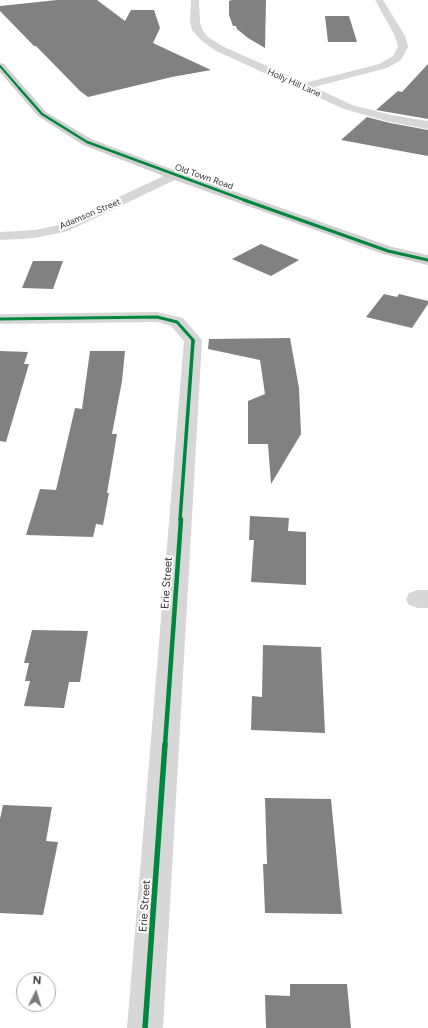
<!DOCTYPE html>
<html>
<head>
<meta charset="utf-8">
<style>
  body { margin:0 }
  #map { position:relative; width:428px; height:1028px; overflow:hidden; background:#fff; font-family:Figtree,sans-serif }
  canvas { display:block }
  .north { position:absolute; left:16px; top:972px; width:40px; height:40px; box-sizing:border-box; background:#fff; border:1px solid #adadad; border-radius:50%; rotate:5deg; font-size:11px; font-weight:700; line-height:16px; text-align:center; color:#333 }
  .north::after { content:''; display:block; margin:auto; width:14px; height:18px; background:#7a7a7a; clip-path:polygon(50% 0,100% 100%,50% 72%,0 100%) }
</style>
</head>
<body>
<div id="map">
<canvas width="428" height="1028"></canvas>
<div class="north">N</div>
</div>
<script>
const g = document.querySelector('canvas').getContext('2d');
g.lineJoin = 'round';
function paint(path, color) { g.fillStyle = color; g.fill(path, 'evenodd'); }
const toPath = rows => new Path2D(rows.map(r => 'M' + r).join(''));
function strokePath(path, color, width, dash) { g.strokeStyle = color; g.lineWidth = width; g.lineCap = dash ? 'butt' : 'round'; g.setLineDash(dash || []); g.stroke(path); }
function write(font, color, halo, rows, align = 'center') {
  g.font = font + ' Figtree,sans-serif'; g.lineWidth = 4; g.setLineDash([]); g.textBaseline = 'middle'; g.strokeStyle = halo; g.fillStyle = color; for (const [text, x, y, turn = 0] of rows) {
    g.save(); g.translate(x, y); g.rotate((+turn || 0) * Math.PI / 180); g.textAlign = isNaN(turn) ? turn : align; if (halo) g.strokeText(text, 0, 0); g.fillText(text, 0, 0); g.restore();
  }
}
paint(toPath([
  [57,0,97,0,125,21,131,10,154,10,160,28,153,43,211,70,172,77,88,97,80,91,36,46,34,46,0,11,0,6],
  [232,0,266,0,265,48,248,38,237,29,236,26,233,26,229,15,229,1],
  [325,16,349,16,357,42,328,42],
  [428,64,428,119,376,110,398,91,402,92],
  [367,117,390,123,428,130,428,156,341,140],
  [261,244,299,260,271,276,232,259],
  [33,261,63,261,53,289,22,288],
  [384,294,397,297,399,294,428,301,428,304,412,328,366,317],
  [290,338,299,388,301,434,271,484,268,444,248,444,248,401,265,394,260,360,208,349,209,339],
  [0,351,28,352,24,364,29,364,6,442,0,441],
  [90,351,125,351,122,381,112,434,117,434,107,493,109,493,103,525,96,524,93,537,26,535,40,489,56,490,75,408,82,409],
  [250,516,289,518,288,531,306,532,306,585,251,582,254,540,249,540],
  [32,630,88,631,80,682,69,682,64,708,24,706,30,681,25,681,29,663,24,663],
  [263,645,321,647,325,733,251,730,252,696,262,697],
  [265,798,331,799,342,914,265,913,263,864,267,864],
  [3,805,52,807,46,841,58,842,43,915,0,913,0,819],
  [290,984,347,984,351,1028,266,1028,265,995,290,996]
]), '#818181');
paint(toPath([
  [191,0,199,0,200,22,202,29,208,37,224,47,305,83,379,64,393,56,398,47,395,36,375,0,383,0,405,36,408,47,401,60,387,68,314,87,352,105,391,115,428,121,428,129,390,122,344,109,216,51,202,41,192,30,190,22,191,0],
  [174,171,179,172,181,175,179,178,68,231,35,238,0,240,0,232,35,230,59,225,174,171],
  [157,312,183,318,202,340,163,1028,127,1028,184,341,171,326,157,322,0,324,0,314,157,312],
  [418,590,428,590,428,608,418,608,409,605,406,599,409,593,418,590]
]), '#d7d7d7');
paint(toPath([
  [0,63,4,64,46,112,91,139,179,172,392,247,428,255,428,265,383,254,169,178,83,145,38,116,0,72,0,63]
]), '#d0d0d0');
strokePath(toPath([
  [0,66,20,89]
]), '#00873e', 2);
strokePath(toPath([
  [19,88,42,114,87,142,247,201]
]), '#00873e', 2.5);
strokePath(toPath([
  [244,200,388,251,428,260],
  [0,319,157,317,177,322,193,340,193,342]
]), '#00873e', 3);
strokePath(toPath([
  [180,520,193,341]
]), '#00873e', 3.5);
strokePath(toPath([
  [165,745,181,519]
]), '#00873e', 4.5);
strokePath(toPath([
  [145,1028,165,744]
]), '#00873e', 5.5);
write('9px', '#333', '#fff', [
  ["Holly Hill Lane",294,83,24],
  ["Old Town Road",204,177,19],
  ["Adamson Street",90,214,-23]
]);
write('11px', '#333', '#fff', [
  ["Erie Street",167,583,-86],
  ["Erie Street",145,906,-86]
]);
</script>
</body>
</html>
